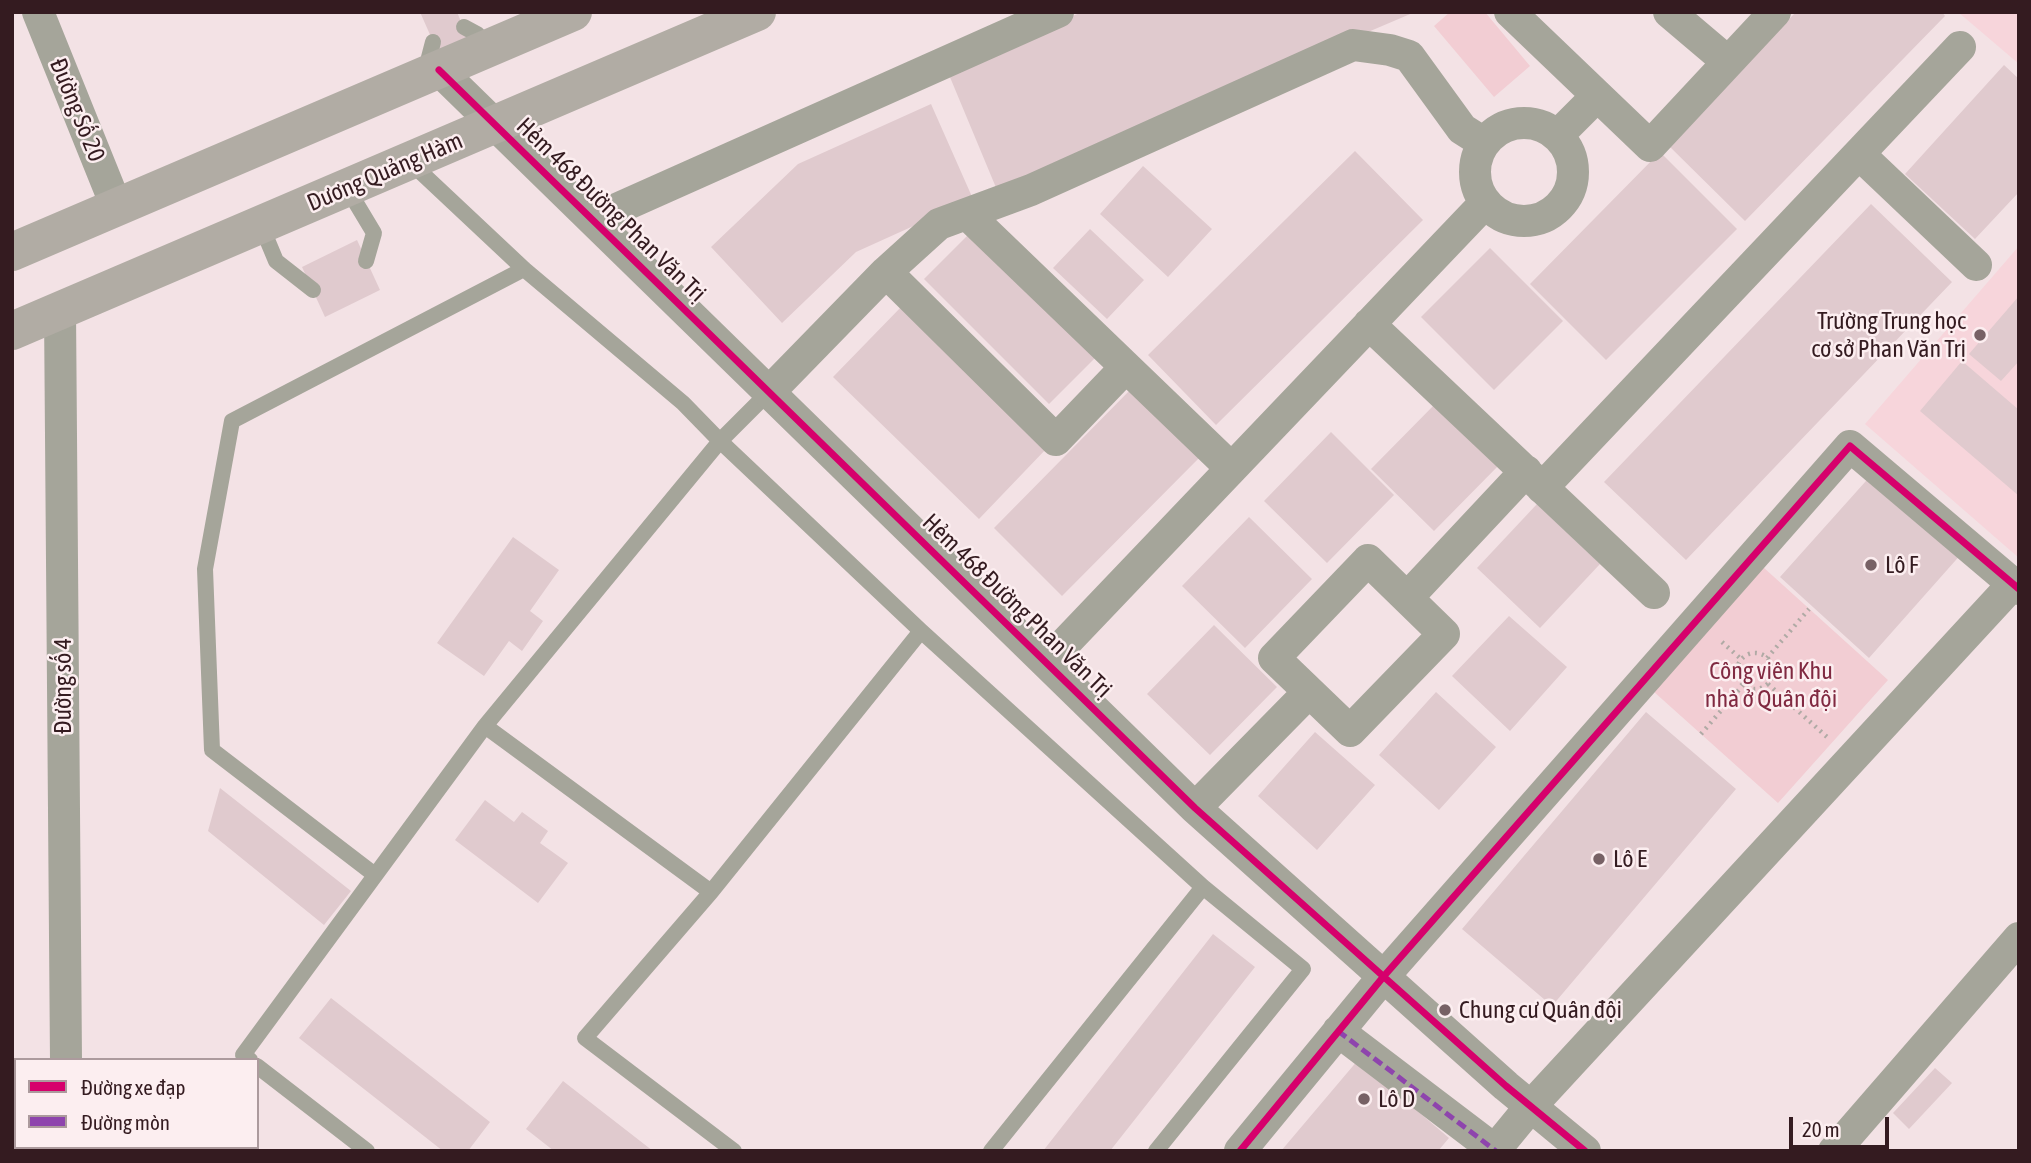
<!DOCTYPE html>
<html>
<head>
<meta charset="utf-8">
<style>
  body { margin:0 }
  #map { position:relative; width:2031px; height:1163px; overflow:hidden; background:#f3e2e5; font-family:"Asap Condensed",sans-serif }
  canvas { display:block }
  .frame { position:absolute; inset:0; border:14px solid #341b20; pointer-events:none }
  .legend { position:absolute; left:14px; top:1058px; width:245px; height:91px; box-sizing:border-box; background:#fceef0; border:2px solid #ac9a9d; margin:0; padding:9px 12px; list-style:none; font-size:21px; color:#341b20 }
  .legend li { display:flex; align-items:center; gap:14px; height:35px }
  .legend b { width:35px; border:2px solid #ac9a9d }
  .scale { position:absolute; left:1789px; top:1117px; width:100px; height:32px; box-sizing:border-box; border:4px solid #341b20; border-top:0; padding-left:9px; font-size:21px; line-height:24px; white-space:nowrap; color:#341b20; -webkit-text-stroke:5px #fceef0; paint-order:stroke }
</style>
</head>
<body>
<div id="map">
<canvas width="2031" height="1163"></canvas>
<div class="frame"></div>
<ul class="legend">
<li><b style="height:9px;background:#d6006c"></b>Đường xe đạp</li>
<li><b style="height:9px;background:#8e44ad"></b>Đường mòn</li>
</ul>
<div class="scale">20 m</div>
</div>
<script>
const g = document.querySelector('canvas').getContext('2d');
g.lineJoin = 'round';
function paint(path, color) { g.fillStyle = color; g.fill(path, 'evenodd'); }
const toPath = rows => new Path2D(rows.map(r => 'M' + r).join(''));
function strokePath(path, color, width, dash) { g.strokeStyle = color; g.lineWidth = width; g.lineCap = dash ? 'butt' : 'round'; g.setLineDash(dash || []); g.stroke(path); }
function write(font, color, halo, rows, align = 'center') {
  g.font = font + ' "Asap Condensed",sans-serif'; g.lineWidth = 5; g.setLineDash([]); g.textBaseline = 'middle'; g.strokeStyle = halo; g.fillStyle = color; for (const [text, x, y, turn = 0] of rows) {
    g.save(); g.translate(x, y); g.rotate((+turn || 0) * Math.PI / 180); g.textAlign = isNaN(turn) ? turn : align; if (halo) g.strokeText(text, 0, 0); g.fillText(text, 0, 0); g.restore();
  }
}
paint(toPath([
  [1958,12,2019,12,2019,64],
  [2019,246,2019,558,1865,424]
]), '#f7d5db');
paint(toPath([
  [1450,12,1485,12,1530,66,1494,97,1434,26],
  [1763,567,1888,680,1778,803,1653,691]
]), '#f2cdd3');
paint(toPath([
  [420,12,457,12,469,41,439,55],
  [1082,12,1415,12,997,190,947,70],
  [1796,12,1942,12,1945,16,1745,221,1667,144],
  [2004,65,2019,79,2019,192,1975,239,1905,174],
  [931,104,973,199,856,252,782,323,711,247,798,164],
  [1355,151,1423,220,1216,425,1148,355],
  [1660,152,1737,229,1606,360,1530,284],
  [1143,166,1212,229,1168,277,1100,214],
  [1871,204,1952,282,1686,560,1604,482],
  [1090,229,1144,280,1107,319,1053,268],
  [972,231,1097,356,1049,404,924,279],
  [357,240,380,290,325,317,302,267],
  [1490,248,1563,321,1494,390,1421,317],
  [2019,296,2019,361,2001,381,1969,354],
  [902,306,1047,448,979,519,833,377],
  [1962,361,2019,410,2019,496,1920,411],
  [1132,388,1201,456,1062,596,994,528],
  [1438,401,1502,462,1434,531,1371,469],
  [1331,432,1394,495,1327,563,1264,501],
  [1874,472,1963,552,1869,658,1780,577],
  [1537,504,1600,564,1540,628,1477,568],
  [1249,517,1312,579,1245,648,1182,586],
  [513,537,559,570,530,611,543,621,522,651,509,641,484,676,437,643],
  [1509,616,1567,667,1510,731,1452,676],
  [1214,625,1277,687,1210,755,1147,694],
  [1436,692,1496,747,1439,810,1379,755],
  [1646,712,1736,789,1552,1006,1462,929],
  [1315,732,1375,785,1317,850,1258,796],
  [220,788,351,891,324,925,208,831],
  [485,800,514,822,522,812,548,831,540,843,568,863,538,903,455,840],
  [1213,934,1255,967,1110,1151,1043,1151],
  [331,998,490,1122,468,1151,443,1151,299,1038],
  [1358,1060,1449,1138,1438,1151,1281,1151],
  [1935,1068,1952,1083,1909,1129,1893,1113],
  [563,1081,653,1151,554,1151,526,1129]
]), '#e0cace');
strokePath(toPath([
  [1722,642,1741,659],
  '1737 671a18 18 0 1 1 36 0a18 18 0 1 1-36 0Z',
  [1767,658,1809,609],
  [1768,684,1827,737],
  [1701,734,1743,685]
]), '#b0aaa5', 4.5, [2, 5]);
strokePath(toPath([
  [464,27,477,34,489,48],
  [429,73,427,65,433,42],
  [347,188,374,233,366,261],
  [261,225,276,261,313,290],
  [770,391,720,441,921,631,1203,887,1303,969,1156,1151],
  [485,726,711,892],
  [375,875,212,750,205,569,232,421,524,269],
  [250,1060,243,1055,485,726,720,441,683,403,524,269,410,162],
  [257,1066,367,1151],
  [734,1151,585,1038,711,892,921,631],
  [991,1151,1203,887]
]), '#a5a59a', 16);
strokePath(toPath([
  [38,12,117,208],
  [1510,12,1650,146,1775,12],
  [1669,12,1728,62],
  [439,70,1195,808,1506,1086,1585,1151],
  '1475 172a49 49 0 1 1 98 0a49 49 0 1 1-98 0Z',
  [1558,135,1597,96],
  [1859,154,1976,265],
  [968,215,1231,468],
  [594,219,1058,12],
  [886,272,1056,440,1126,367],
  [60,311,66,1060],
  [1369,324,1654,593],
  [770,391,886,272,939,224,1031,190,1353,45,1390,50,1409,56,1462,129,1484,143],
  [1542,488,1960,47],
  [1368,560,1444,634,1350,731,1274,658,1368,560],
  [1407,598,1526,471],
  [1047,662,1485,203],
  [1195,808,1309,692],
  [1338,1031,1496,1151],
  [67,1147,67,1151],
  [1240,1151,1384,976,1850,446,2019,589],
  [1494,1151,1531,1106,2013,584],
  [1834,1151,2019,938]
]), '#a5a59a', 32);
strokePath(toPath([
  [12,252,573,12],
  [12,331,757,12]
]), '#b1aca4', 38);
strokePath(toPath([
  [1338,1031,1496,1151]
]), '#8e44ad', 5, [10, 5]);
strokePath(toPath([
  [439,70,1195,808,1506,1086,1585,1151],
  [1240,1151,1384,976,1850,446,2019,589]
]), '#d6006c', 7);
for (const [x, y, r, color] of [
  [1980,335,7,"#776165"],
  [1871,565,7,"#776165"],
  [1599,859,7,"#776165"],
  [1445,1010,7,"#776165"],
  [1364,1099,7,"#776165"]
]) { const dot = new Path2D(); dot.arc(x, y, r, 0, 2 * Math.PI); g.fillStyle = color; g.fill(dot); strokePath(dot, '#fceef0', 2.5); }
write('24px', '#341b20', '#fceef0', [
  ["Đường Số 20",77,110,68],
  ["Dương Quảng Hàm",385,172,-23],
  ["Hẻm 468 Đường Phan Văn Trị",611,210,44],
  ["Hẻm 468 Đường Phan Văn Trị",1017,606,44],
  ["Đường số 4",63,686,-90]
]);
write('24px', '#341b20', '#fceef0', [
  ["Trường Trung học",1966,321,"right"],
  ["cơ sở Phan Văn Trị",1966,349,"right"],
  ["Lô F",1885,565],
  ["Lô E",1613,859],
  ["Chung cư Quân đội",1459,1010],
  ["Lô D",1378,1099]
], 'left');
write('24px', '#802941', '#fceef0', [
  ["Công viên Khu",1771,671],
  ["nhà ở Quân đội",1771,699]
]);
</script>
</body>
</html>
